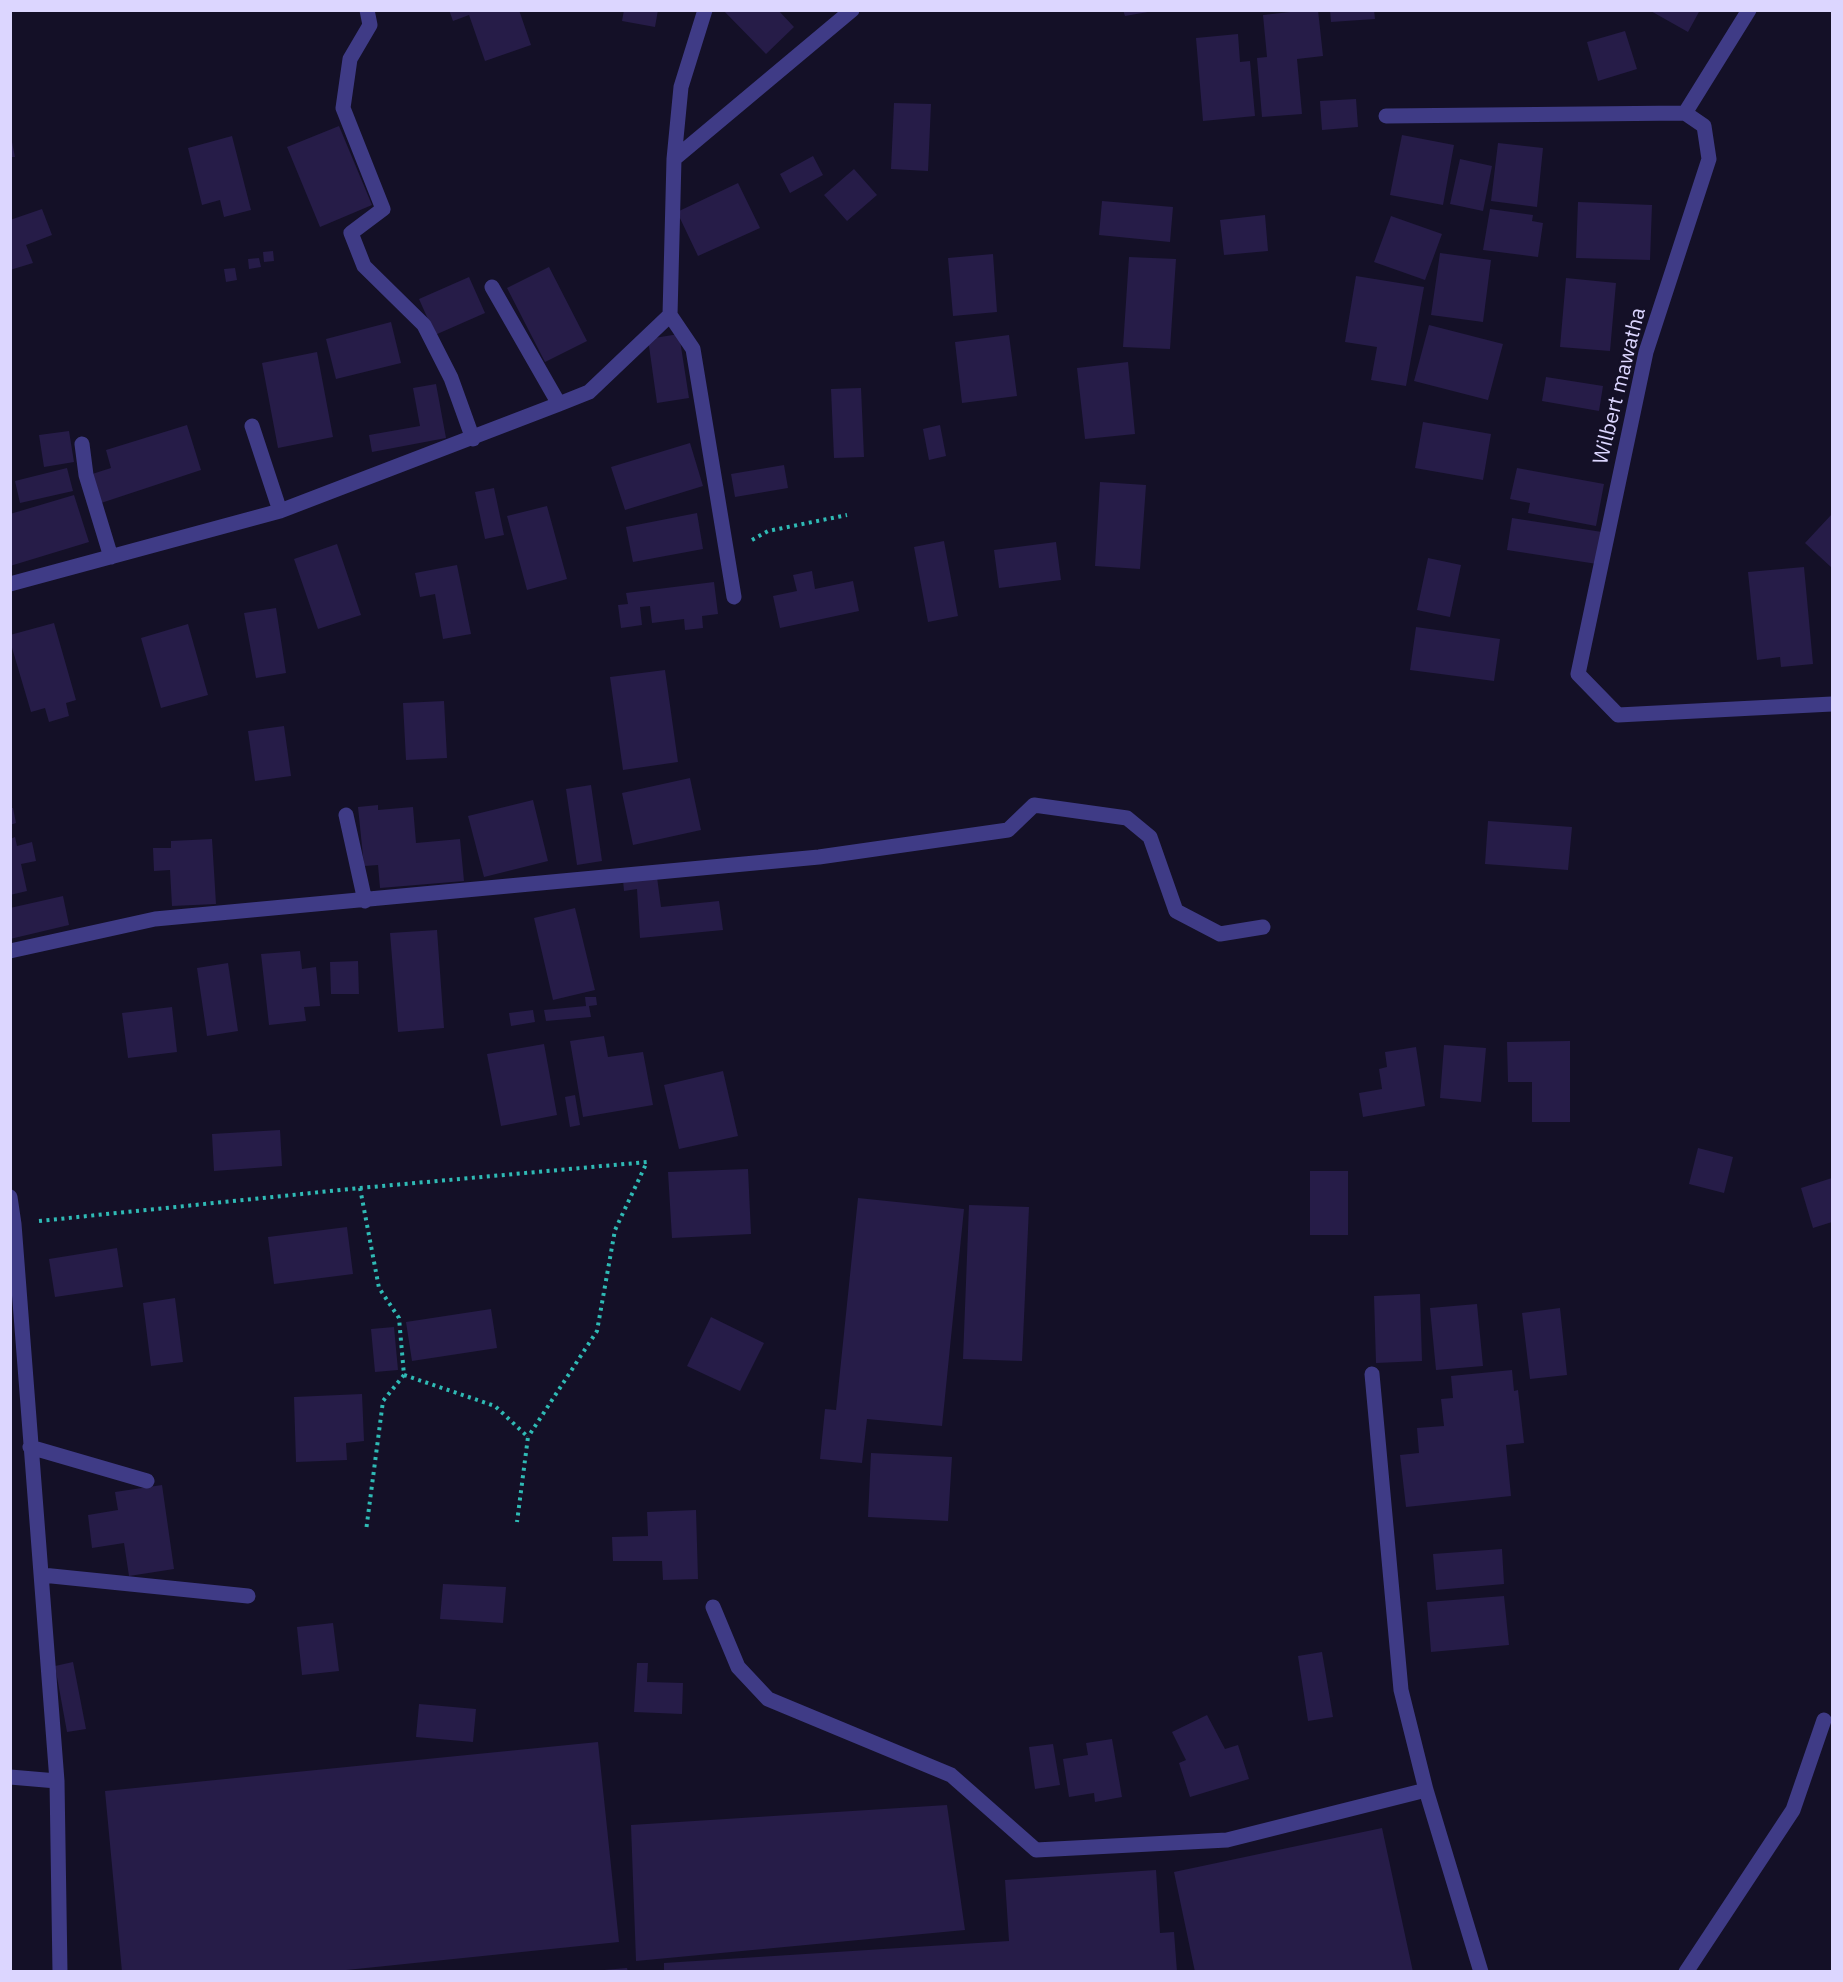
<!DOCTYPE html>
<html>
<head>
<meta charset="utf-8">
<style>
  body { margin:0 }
  #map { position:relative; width:1843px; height:1982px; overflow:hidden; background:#141027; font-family:"IBM Plex Sans",sans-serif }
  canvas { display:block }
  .frame { position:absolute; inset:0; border:12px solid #dcd6ff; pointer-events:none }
</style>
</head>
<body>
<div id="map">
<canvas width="1843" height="1982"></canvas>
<div class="frame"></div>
</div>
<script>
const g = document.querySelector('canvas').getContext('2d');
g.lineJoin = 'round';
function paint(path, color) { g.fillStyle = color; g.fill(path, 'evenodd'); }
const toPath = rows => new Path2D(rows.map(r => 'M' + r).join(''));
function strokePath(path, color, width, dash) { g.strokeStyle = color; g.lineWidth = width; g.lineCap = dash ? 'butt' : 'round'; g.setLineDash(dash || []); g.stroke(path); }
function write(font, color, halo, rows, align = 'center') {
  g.font = font + ' "IBM Plex Sans",sans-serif'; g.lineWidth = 4.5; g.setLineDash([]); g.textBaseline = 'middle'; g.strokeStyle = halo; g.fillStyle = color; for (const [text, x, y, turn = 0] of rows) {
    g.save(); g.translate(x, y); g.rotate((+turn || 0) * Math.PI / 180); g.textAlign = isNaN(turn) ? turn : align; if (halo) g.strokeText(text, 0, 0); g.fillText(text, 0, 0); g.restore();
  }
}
paint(toPath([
  [449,10,519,10,531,45,485,61,469,15,453,21],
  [624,10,658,10,655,27,622,21],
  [723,10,778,10,794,27,766,54],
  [1123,10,1147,10,1148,12,1125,16],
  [1308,10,1318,10,1323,56,1297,59,1302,114,1262,117,1257,58,1267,57,1263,15],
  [1330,10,1374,10,1375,19,1331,22],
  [1649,10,1700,10,1688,32],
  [1625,31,1637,69,1598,81,1587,42],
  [1238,34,1240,62,1250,61,1255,116,1203,121,1196,38],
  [1356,99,1358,127,1322,130,1320,101],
  [894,103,931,104,928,171,891,169],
  [339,126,372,205,320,227,287,147],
  [10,132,15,157,10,157],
  [1402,135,1454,145,1443,205,1390,195],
  [232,136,251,210,224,217,220,200,202,205,188,148],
  [1498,143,1543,148,1537,207,1491,201],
  [813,156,823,175,790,193,780,174],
  [1460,159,1492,166,1483,211,1450,204],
  [854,169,877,195,847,221,824,195],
  [738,183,760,228,698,256,677,212],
  [1102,201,1173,207,1170,242,1099,235],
  [1578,202,1652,205,1650,260,1576,258],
  [42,209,52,235,26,245,33,263,10,270,10,220],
  [1490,209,1533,215,1532,221,1543,223,1538,257,1483,250],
  [1265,215,1268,251,1224,255,1220,220],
  [1391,216,1442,234,1425,280,1374,262],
  [273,251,274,261,264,262,263,252],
  [1440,253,1491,260,1483,322,1431,315],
  [993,254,997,312,953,316,948,258],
  [1129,257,1176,259,1170,349,1123,347],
  [259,258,261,267,249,269,248,259],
  [549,267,587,341,545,362,507,288],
  [235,268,237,280,226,282,224,269],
  [1356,276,1424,287,1406,386,1371,380,1377,347,1345,342],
  [469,277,485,313,435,335,419,299],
  [1566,278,1616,283,1610,351,1560,347],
  [391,322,401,363,336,379,326,339],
  [1429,325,1503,344,1488,400,1414,381],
  [679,334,689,398,657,403,648,339],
  [1009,335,1017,396,962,403,955,342],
  [317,352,333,437,278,448,262,363],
  [1128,362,1135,434,1085,439,1077,368],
  [1546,377,1603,386,1599,411,1542,401],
  [436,384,446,438,372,452,369,435,420,426,413,388],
  [861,388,864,457,834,458,831,389],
  [1423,422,1491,434,1483,480,1415,468],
  [187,425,201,470,98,504,89,475,111,468,106,450],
  [940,425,946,456,929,460,923,429],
  [69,431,74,462,44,467,39,435],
  [690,443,703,486,625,510,611,467],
  [784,465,788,488,735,497,731,474],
  [67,468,73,491,20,503,15,481],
  [1517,468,1604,484,1596,526,1528,513,1530,503,1510,499],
  [1100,482,1146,485,1140,569,1095,566],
  [494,488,504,535,485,539,475,492],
  [74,495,89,542,10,566,10,514],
  [547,506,567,579,527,590,507,516],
  [697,513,703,549,633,562,626,527],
  [1832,514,1832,568,1805,543],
  [1512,518,1602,532,1597,564,1507,550],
  [944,541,958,616,928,622,914,547],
  [1056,542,1061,580,999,588,994,550],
  [337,544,361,615,318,629,294,559],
  [1428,558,1461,565,1450,617,1417,610],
  [457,565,471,634,443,639,435,594,420,597,415,573],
  [1804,567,1813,664,1781,667,1780,657,1757,660,1748,572],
  [812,571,815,589,853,581,859,611,780,628,773,596,797,591,793,575],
  [714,582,718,614,702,616,703,628,685,630,684,619,652,623,650,606,640,607,642,625,621,628,618,605,628,604,626,593],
  [276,608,286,673,256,678,244,613],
  [54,623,76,700,66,703,69,716,49,722,45,708,31,712,10,641,10,635],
  [188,624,208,695,161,708,141,638],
  [1416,627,1500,639,1494,681,1410,670],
  [665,670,678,762,623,770,610,677],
  [444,701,447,758,406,760,403,703],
  [284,726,291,776,255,781,248,731],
  [690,778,701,830,633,845,622,793],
  [591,785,602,861,577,865,566,789],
  [533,800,548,861,484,877,468,816],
  [378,805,378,810,413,807,416,843,460,839,464,881,380,888,378,865,364,866,358,807],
  [10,808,13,808,16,823,10,825],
  [1488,821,1572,827,1568,870,1485,864],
  [15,837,17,846,32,842,36,861,21,864,27,891,10,895,10,839],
  [212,839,216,904,172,906,170,870,154,871,153,848,171,848,171,841],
  [657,877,661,907,719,901,723,930,640,938,637,889,624,891,623,880],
  [63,896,69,925,10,939,10,908],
  [575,908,595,990,553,1000,534,918],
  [437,930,444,1028,398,1032,390,933],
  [300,951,302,969,316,967,320,1006,304,1007,306,1021,269,1025,261,954],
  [358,961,359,994,331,994,330,962],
  [228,963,238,1031,207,1036,197,968],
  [585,997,596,997,597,1005,589,1006,591,1017,546,1021,544,1010,586,1006],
  [172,1007,177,1052,128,1058,122,1013],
  [533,1010,535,1022,511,1026,509,1013],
  [604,1036,608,1057,643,1052,653,1105,583,1117,570,1041],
  [1570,1041,1570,1122,1532,1122,1532,1082,1508,1082,1507,1042],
  [544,1044,557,1115,501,1126,487,1054],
  [1444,1045,1486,1048,1481,1102,1440,1098],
  [1416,1047,1425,1106,1363,1117,1359,1093,1382,1089,1379,1069,1387,1067,1385,1052],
  [723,1071,738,1136,679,1149,664,1085],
  [575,1095,580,1125,570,1127,565,1097],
  [280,1130,282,1166,214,1171,212,1134],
  [1698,1148,1733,1157,1724,1193,1689,1184],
  [748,1169,751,1234,672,1238,668,1172],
  [1310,1171,1348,1171,1348,1235,1310,1235],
  [1832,1178,1832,1222,1813,1228,1801,1188],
  [858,1198,964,1209,942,1426,867,1419,862,1463,820,1459,825,1409,836,1410],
  [969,1205,1029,1207,1022,1361,963,1359],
  [347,1227,353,1274,274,1284,268,1237],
  [117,1248,123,1287,55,1297,49,1259],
  [1420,1294,1422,1361,1376,1363,1374,1296],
  [175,1298,183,1362,151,1366,143,1303],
  [1477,1304,1483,1366,1436,1370,1430,1308],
  [1560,1308,1567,1375,1530,1379,1522,1313],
  [491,1309,497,1348,412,1361,406,1322],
  [711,1317,764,1343,740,1391,687,1366],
  [394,1327,398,1370,375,1372,371,1329],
  [1512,1370,1514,1391,1518,1390,1524,1443,1506,1445,1511,1496,1406,1507,1400,1455,1419,1453,1417,1428,1444,1426,1441,1399,1453,1398,1451,1376],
  [362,1394,364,1441,346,1443,347,1460,296,1462,294,1397],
  [871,1453,952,1457,948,1521,868,1517],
  [162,1485,174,1569,129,1576,124,1543,92,1548,88,1515,118,1510,115,1492],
  [696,1510,698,1579,663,1580,662,1561,613,1561,612,1537,648,1536,647,1512],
  [1502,1549,1504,1584,1436,1590,1433,1554],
  [443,1584,506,1587,503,1623,440,1619],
  [1504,1596,1509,1645,1431,1652,1427,1602],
  [333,1623,339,1671,302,1675,297,1627],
  [1322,1652,1333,1717,1308,1721,1298,1656],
  [73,1662,86,1729,67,1732,55,1666],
  [637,1663,648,1663,647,1682,683,1683,682,1714,634,1712],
  [419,1704,476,1709,473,1742,416,1737],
  [1207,1715,1225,1749,1238,1745,1249,1779,1190,1797,1179,1763,1186,1760,1172,1732],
  [1112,1739,1122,1797,1095,1802,1094,1793,1069,1797,1063,1759,1088,1755,1086,1743],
  [598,1742,619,1942,327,1972,122,1972,105,1791],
  [1053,1744,1060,1785,1035,1789,1029,1747],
  [947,1805,965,1930,636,1961,631,1825],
  [1382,1828,1413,1972,1195,1972,1174,1872],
  [1156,1870,1160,1933,1174,1932,1177,1972,664,1972,664,1963,1009,1941,1005,1880],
  [627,1968,628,1972,604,1972,604,1970]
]), '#261c48');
strokePath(toPath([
  [752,540,768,531,847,515],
  [360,1188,379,1288,399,1318,404,1375,383,1401,366,1531],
  [39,1221,360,1188,647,1162,615,1230,597,1331,528,1437],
  [404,1375,495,1406,528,1437,517,1522]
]), '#2fbab5', 4, [3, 4.5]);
strokePath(toPath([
  [367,10,370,25,350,59,343,108,383,209,351,233,364,266,424,325,451,378,473,439],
  [1685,113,1749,10],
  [1386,116,1685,113,1704,126,1709,159,1646,352,1578,674,1618,715,1832,704],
  [674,159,681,87,705,10],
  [492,287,559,404],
  [670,315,674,159,852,10],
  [252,426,280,511],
  [82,444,86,475,111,557],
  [10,584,280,511,559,404,589,392,670,315,693,349,734,597],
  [346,815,365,901],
  [10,951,155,919,819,857,1008,830,1034,805,1127,818,1150,837,1176,911,1220,934,1263,927],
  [10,1197,14,1224,57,1781,60,1972],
  [1372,1374,1401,1690,1426,1790,1481,1972],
  [30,1447,147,1481],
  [42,1575,248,1596],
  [713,1607,738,1667,768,1699,951,1775,1036,1850,1227,1840,1426,1790],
  [10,1777,57,1781],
  [1686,1972,1793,1810,1824,1720]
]), '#3f3b86', 15);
write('21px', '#dcd6ff', '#141027', [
  ["Wilbert mawatha",1620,386,-76]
]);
</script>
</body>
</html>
